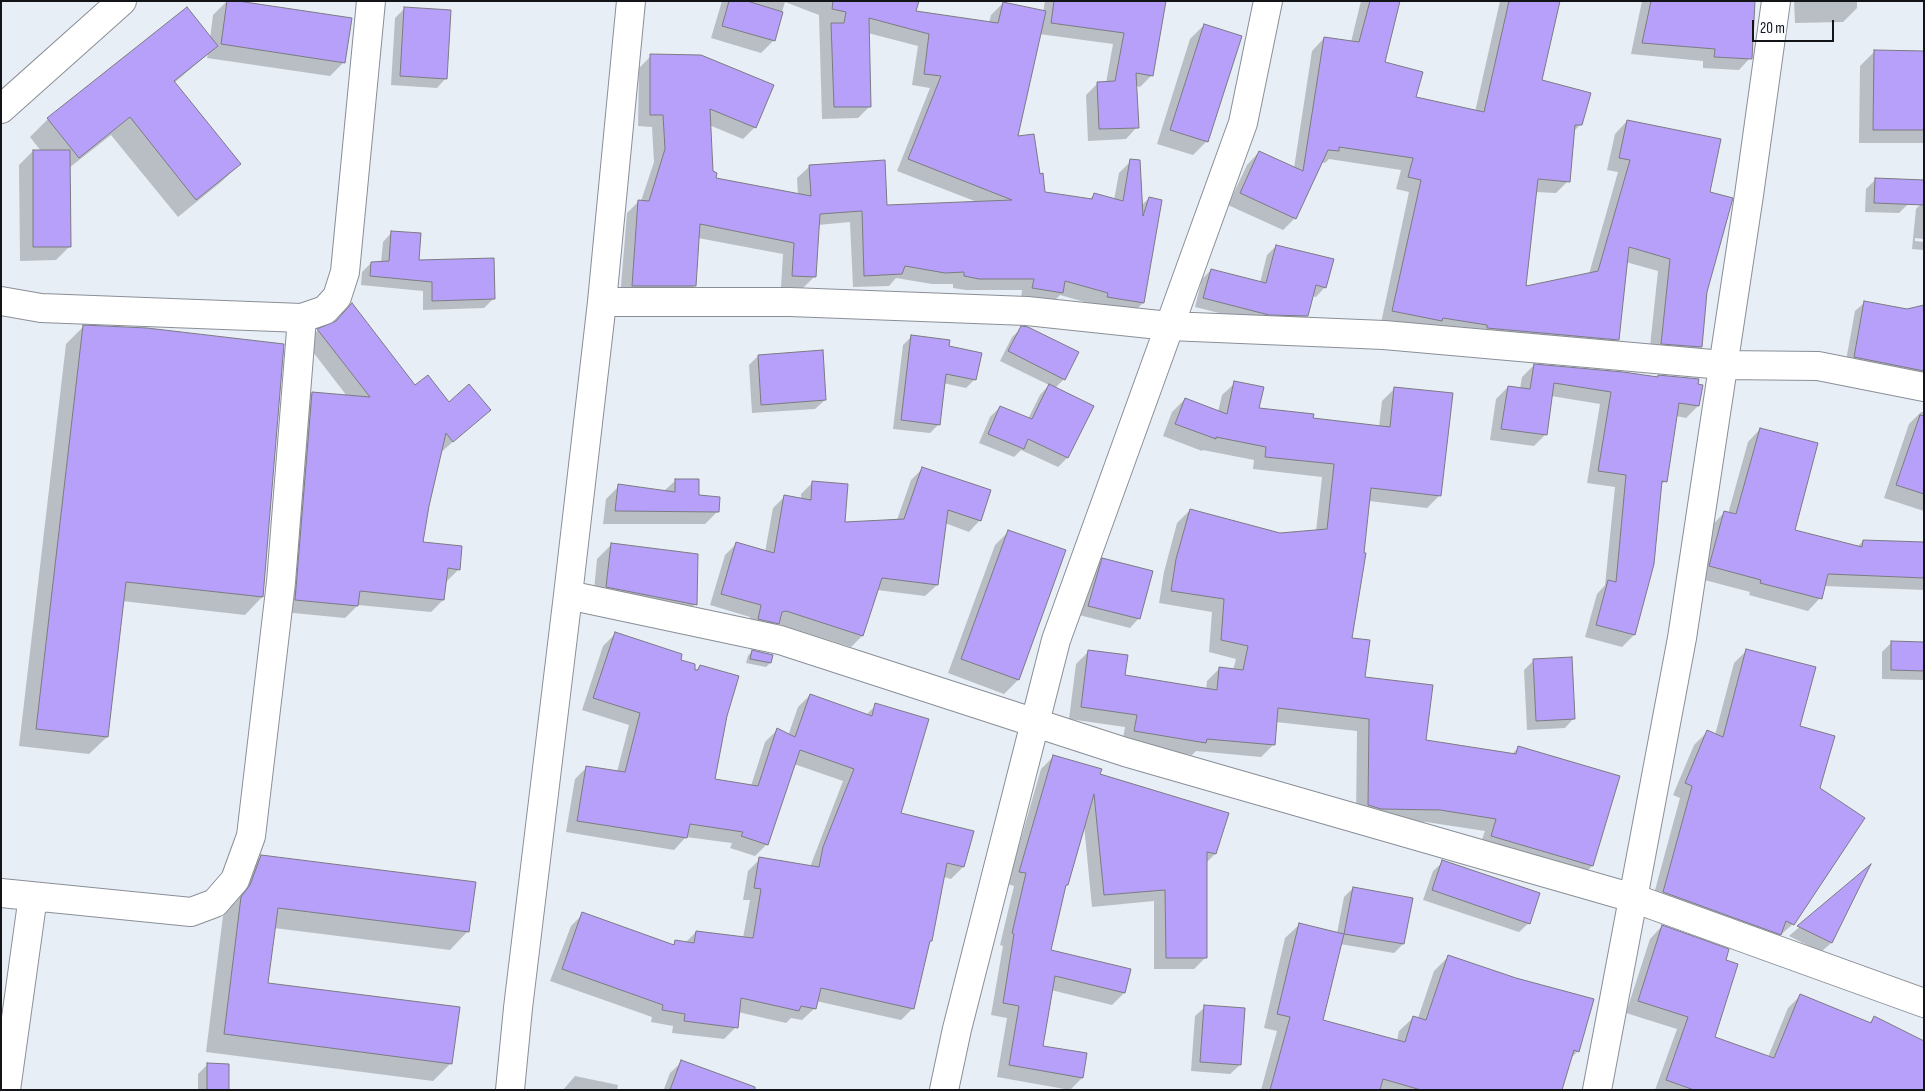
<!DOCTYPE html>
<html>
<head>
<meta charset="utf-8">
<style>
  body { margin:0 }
  #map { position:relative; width:1925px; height:1091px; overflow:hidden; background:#e8eef6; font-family:"Sofia Sans Condensed",sans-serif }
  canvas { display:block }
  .frame { position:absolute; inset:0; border:2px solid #121417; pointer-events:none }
  .scale { position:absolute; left:1752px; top:20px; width:82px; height:22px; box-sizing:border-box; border:2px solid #121417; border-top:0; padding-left:6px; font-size:15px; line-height:18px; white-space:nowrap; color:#121417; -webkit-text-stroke:4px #f9fbfe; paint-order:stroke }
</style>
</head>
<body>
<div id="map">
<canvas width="1925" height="1091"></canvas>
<div class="frame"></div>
<div class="scale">20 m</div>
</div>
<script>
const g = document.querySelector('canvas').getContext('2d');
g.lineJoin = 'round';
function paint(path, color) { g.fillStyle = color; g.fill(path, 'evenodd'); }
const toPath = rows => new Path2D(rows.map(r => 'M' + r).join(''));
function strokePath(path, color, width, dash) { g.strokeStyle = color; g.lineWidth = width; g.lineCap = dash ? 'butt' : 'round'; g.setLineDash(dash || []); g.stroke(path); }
paint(toPath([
  [227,1,344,62,330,76,207,58,208,54,174,83,240,164,221,182,178,217,111,135,69,168,70,246,56,260,20,261,19,165,33,151,41,151,30,137,48,119,210,39,213,15],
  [722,1,918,1,915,12,989,23,991,15,1003,3,1043,12,1045,1,1164,1,1152,75,1140,87,1136,86,1137,127,1126,139,1088,141,1086,95,1098,83,1106,83,1113,44,1039,34,1017,137,1039,175,1044,193,1089,200,1095,194,1114,200,1119,173,1131,161,1141,206,1149,198,1160,201,1143,303,1131,315,1060,295,1050,305,1021,300,1022,290,966,290,953,288,953,284,932,284,896,278,889,286,853,287,850,222,818,225,815,276,803,288,781,287,783,254,698,238,694,286,682,298,620,298,627,213,639,201,641,201,654,162,652,127,638,126,639,68,651,56,755,127,743,139,709,125,712,172,714,179,798,195,797,178,810,166,886,206,977,202,897,171,930,88,912,85,918,46,868,33,870,106,858,118,822,119,819,15,785,2,773,41,761,53,711,38],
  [1361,1,1399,1,1383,63,1415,98,1475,112,1500,1,1559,1,1541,80,1581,124,1573,132,1568,181,1556,193,1535,192,1525,287,1589,274,1618,172,1607,170,1615,134,1627,121,1709,192,1706,292,1701,347,1688,359,1649,356,1658,271,1626,262,1618,340,1605,352,1381,323,1409,192,1396,189,1401,170,1329,159,1325,163,1321,162,1295,218,1283,230,1228,205,1247,165,1259,152,1294,168,1312,51,1324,38,1351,42],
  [1642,1,1754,1,1750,58,1739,70,1703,68,1703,61,1631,54],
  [1794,1,1857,1,1857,8,1843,22,1795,23],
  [404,9,446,78,437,88,391,85,395,18],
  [1204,25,1207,141,1193,155,1157,144,1190,39],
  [1874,52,1924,52,1924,143,1859,143,1860,66],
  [1875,180,1908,204,1899,213,1865,212,1866,189],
  [1924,201,1924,239,1915,238,1915,241,1924,242,1924,250,1912,249,1916,209],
  [392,232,418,262,493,299,484,308,423,310,423,291,361,285,362,272,371,263,381,263,383,242],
  [1276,246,1325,287,1316,297,1312,296,1307,316,1297,325,1259,323,1195,307,1202,279,1211,270,1260,283,1267,255],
  [1864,303,1924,314,1924,382,1845,366,1855,311],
  [351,305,415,387,448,403,489,410,439,454,421,543,459,569,446,582,443,600,431,612,358,605,345,618,283,612,300,406,312,393,347,396,306,343,318,330,334,323],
  [83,327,283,345,262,597,245,615,122,601,107,737,89,754,19,746,66,344],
  [1022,328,1064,379,1055,388,1067,458,1058,467,1021,450,1014,457,979,443,990,417,1000,407,1028,419,1040,395,1049,385,1000,361,1012,337],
  [911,337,947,347,975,379,966,388,943,383,939,424,930,433,893,429,903,345],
  [758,356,825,400,815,409,752,413,749,365],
  [1534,365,1656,378,1658,376,1698,406,1686,418,1676,416,1665,481,1660,486,1653,564,1634,635,1622,647,1585,637,1597,594,1605,585,1615,487,1587,483,1600,404,1551,396,1546,434,1534,446,1490,440,1496,399,1508,387,1520,389,1522,377],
  [1235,383,1258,409,1312,419,1379,427,1382,401,1395,388,1440,495,1427,508,1369,501,1351,639,1364,678,1425,741,1512,754,1519,747,1592,866,1580,878,1479,848,1485,831,1426,822,1368,821,1356,818,1357,731,1276,722,1274,744,1261,757,1196,751,1192,755,1122,744,1125,727,1069,719,1076,664,1089,651,1123,676,1206,690,1207,681,1219,669,1233,670,1236,659,1209,652,1212,612,1159,603,1164,572,1177,523,1190,510,1280,535,1316,531,1322,477,1253,469,1254,460,1203,450,1202,451,1163,436,1172,412,1185,399,1218,412,1222,395],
  [1921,412,1924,412,1924,511,1884,498,1909,424],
  [1760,429,1793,530,1857,547,1863,541,1924,544,1924,590,1824,586,1820,598,1808,611,1749,595,1750,592,1697,578,1712,525,1724,513,1728,514,1748,442],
  [923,468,980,520,969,532,945,523,937,585,925,596,877,590,862,636,851,647,778,624,767,635,747,631,750,617,710,605,725,555,736,544,765,552,773,508,784,497,801,500,801,494,813,482,844,524,897,520,911,480],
  [676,480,718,511,705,524,603,524,606,499,619,486,664,491],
  [1009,531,1018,680,1004,694,948,673,995,545],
  [611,545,695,604,681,618,593,601,597,559],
  [1102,560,1139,618,1130,628,1079,615,1093,569],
  [615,634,679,660,694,672,700,666,726,716,713,780,751,786,765,742,777,730,788,736,798,707,810,695,866,715,876,705,900,814,972,832,963,867,951,879,944,877,931,941,927,945,913,1008,901,1020,816,1001,815,1008,802,1020,791,1018,786,1023,738,1012,736,1027,724,1039,672,1033,673,1026,651,1022,652,1017,550,981,571,926,583,914,672,946,676,941,685,943,696,932,743,938,750,900,743,900,748,871,760,859,810,867,843,781,794,764,767,844,755,856,730,848,732,843,686,837,674,850,566,832,575,779,587,767,617,772,629,725,582,710,603,646],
  [1891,643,1924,643,1924,680,1882,679,1882,652],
  [1747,650,1799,727,1818,788,1793,924,1767,947,1651,905,1680,798,1673,795,1694,745,1707,732,1715,735,1734,663],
  [752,651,772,656,770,663,766,667,746,663,748,656],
  [1533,661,1574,718,1565,728,1527,730,1524,670],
  [1053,757,1099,774,1215,854,1206,863,1206,957,1194,969,1154,969,1154,901,1092,907,1084,825,1067,885,1064,887,1050,951,1124,993,1112,1005,1051,990,1042,1047,1082,1078,1070,1090,997,1077,1007,1018,991,1015,1003,946,1000,945,1014,886,1008,884,1041,769],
  [261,856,468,931,450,950,274,928,266,984,451,1063,433,1081,206,1052,223,916,232,905,243,875],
  [1443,862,1529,923,1519,932,1423,900,1433,871],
  [1867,869,1831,943,1821,952,1789,936],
  [1353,888,1403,944,1394,953,1340,944,1321,1021,1397,1041,1399,1031,1414,1017,1418,1018,1434,971,1448,957,1578,1051,1569,1060,1561,1090,1261,1090,1277,1031,1264,1028,1285,938,1300,924,1337,933,1344,897],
  [1662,926,1714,1038,1768,1057,1788,1008,1801,995,1869,1023,1874,1018,1924,1090,1655,1090,1677,1029,1626,1013,1650,939],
  [1205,1007,1240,1065,1230,1074,1191,1071,1195,1016],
  [682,1062,717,1090,660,1090,664,1089,670,1073],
  [208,1064,228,1090,198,1090,198,1074],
  [575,1076,618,1085,617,1090,563,1090]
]), '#0003');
const building = toPath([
  [227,1,238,1,352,18,345,63,221,44,227,1],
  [729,1,747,1,783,12,775,41,722,26,729,1],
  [833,1,919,1,916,11,998,23,1003,2,1046,11,1018,136,1034,134,1040,174,1043,173,1045,192,1092,199,1094,193,1123,201,1130,159,1140,160,1143,216,1149,197,1162,200,1144,303,1107,297,1108,293,1065,281,1063,293,1032,288,1034,279,979,279,964,276,964,272,945,273,905,266,902,274,864,276,862,211,820,214,816,277,792,276,794,243,700,224,696,286,632,286,638,200,649,201,665,149,663,115,650,115,650,54,701,55,774,85,756,128,710,109,713,171,717,173,716,178,811,196,809,165,885,160,887,205,1012,200,908,159,941,76,924,74,929,34,869,18,871,107,834,107,831,23,844,23,846,12,832,9,833,1],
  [1054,1,1166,1,1153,76,1136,73,1139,128,1099,129,1097,82,1115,81,1124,33,1051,23,1054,1],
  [1370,1,1400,1,1385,62,1423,72,1416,97,1484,112,1509,1,1560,1,1542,80,1591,93,1582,125,1575,125,1570,182,1538,179,1526,286,1598,271,1630,160,1619,158,1627,120,1721,139,1710,192,1733,198,1707,292,1702,347,1661,344,1670,259,1629,247,1619,340,1487,328,1487,325,1443,318,1442,321,1392,311,1421,180,1408,177,1413,158,1339,147,1339,151,1328,150,1296,219,1240,193,1259,151,1303,171,1324,37,1359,42,1370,1],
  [1651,1,1755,1,1752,59,1714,57,1715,49,1642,43,1651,1],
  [187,7,218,46,174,81,241,164,196,200,130,117,79,158,47,118,187,7],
  [404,7,451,10,447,79,400,76,404,7],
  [1204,24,1242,36,1208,142,1170,130,1204,24],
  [1874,50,1924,51,1924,130,1873,130,1874,50],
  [33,150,70,150,71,247,33,247,33,150],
  [1875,178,1924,180,1924,205,1874,203,1875,178],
  [391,231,421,233,419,260,494,258,495,299,432,301,432,282,370,276,371,262,389,261,391,231],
  [1276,245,1334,259,1326,288,1316,285,1308,316,1269,315,1203,298,1211,269,1266,283,1276,245],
  [1864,301,1907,309,1924,305,1924,371,1854,357,1864,301],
  [352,303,415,385,428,375,449,402,469,384,491,410,453,442,446,433,429,506,423,542,462,546,460,570,448,568,444,600,360,591,358,606,295,600,312,392,370,397,317,329,336,321,352,303],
  [83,325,147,328,284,344,263,597,126,582,108,737,36,729,83,325],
  [1021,326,1028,327,1079,352,1065,380,1008,351,1021,326],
  [911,335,950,340,949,346,982,353,976,380,946,374,940,425,901,420,911,335],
  [823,350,826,400,761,405,758,355,823,350],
  [1534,364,1623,372,1658,377,1658,375,1699,379,1698,384,1703,385,1699,406,1679,403,1667,482,1662,481,1654,564,1635,635,1596,625,1608,580,1616,582,1626,475,1598,471,1611,392,1554,383,1547,435,1501,429,1508,386,1530,389,1534,364],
  [1234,381,1264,387,1259,408,1314,414,1313,418,1390,427,1394,387,1453,393,1441,496,1371,488,1364,553,1366,553,1352,638,1370,640,1365,677,1433,685,1426,740,1516,754,1518,746,1620,776,1593,866,1491,836,1496,819,1440,810,1381,809,1368,805,1369,719,1278,708,1275,745,1207,739,1206,743,1134,731,1137,715,1081,707,1088,650,1128,655,1125,675,1217,690,1219,667,1243,670,1248,646,1221,640,1224,599,1171,591,1176,559,1190,509,1280,533,1327,529,1334,464,1265,457,1266,447,1216,437,1216,439,1175,424,1185,398,1227,414,1234,381],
  [1049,384,1094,406,1068,458,1028,439,1024,449,988,434,1000,406,1032,419,1049,384],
  [1920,415,1924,416,1924,494,1896,485,1920,415],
  [1760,428,1818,443,1795,530,1862,547,1863,540,1924,542,1924,578,1828,574,1822,599,1760,583,1761,580,1709,566,1724,511,1736,514,1760,428],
  [922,467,991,490,981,521,948,510,938,585,882,578,863,636,786,611,782,612,779,624,758,619,761,605,721,594,736,542,774,553,784,495,811,500,812,481,848,484,845,522,904,519,922,467],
  [675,479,699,479,699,495,720,497,719,512,615,511,618,484,675,492,675,479],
  [1008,530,1066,550,1019,680,961,659,1008,530],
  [611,543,698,554,697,605,606,587,611,543],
  [1102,558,1153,571,1140,619,1088,606,1102,558],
  [615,632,682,654,681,660,695,664,695,670,698,670,700,665,739,676,727,716,715,779,758,786,777,728,795,737,810,694,872,716,875,703,929,719,901,813,974,831,964,867,947,863,932,941,930,941,914,1009,821,988,816,1009,801,1006,799,1011,741,998,738,1028,684,1021,685,1014,662,1010,663,1005,562,969,582,912,674,945,675,940,694,943,696,931,753,938,761,889,754,888,759,857,819,867,823,847,854,769,800,750,768,845,741,836,743,832,690,824,687,838,577,821,586,766,625,772,640,713,593,698,615,632],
  [1891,641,1924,642,1924,671,1891,670,1891,641],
  [1746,649,1816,667,1800,726,1835,736,1820,788,1865,818,1794,925,1786,921,1781,935,1663,892,1692,786,1685,783,1707,730,1723,737,1746,649],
  [752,650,773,655,771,663,750,659,752,650],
  [1572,657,1575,719,1536,721,1533,659,1572,657],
  [1053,755,1102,769,1100,774,1229,813,1216,854,1207,852,1207,958,1166,958,1165,890,1104,895,1094,794,1068,885,1066,885,1051,950,1131,969,1125,993,1055,976,1043,1046,1087,1053,1083,1078,1009,1065,1019,1006,1003,1003,1014,934,1012,933,1026,873,1019,872,1053,755],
  [261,855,476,882,469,932,278,908,268,983,460,1007,452,1064,224,1034,241,897,250,885,261,855],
  [1442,860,1540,893,1530,924,1432,890,1442,860],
  [1871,864,1832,943,1797,926,1871,864],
  [1353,887,1413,898,1404,944,1344,934,1353,887],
  [1299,923,1344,934,1323,1020,1405,1042,1413,1016,1426,1020,1448,955,1516,978,1594,999,1579,1052,1574,1050,1562,1090,1421,1090,1383,1079,1380,1090,1270,1090,1290,1017,1277,1014,1299,923],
  [1662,925,1729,949,1726,960,1738,964,1715,1037,1774,1058,1800,994,1871,1023,1874,1016,1924,1041,1924,1090,1694,1090,1666,1080,1688,1017,1638,1001,1662,925],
  [1204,1005,1245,1008,1241,1065,1200,1062,1204,1005],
  [681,1060,755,1087,755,1090,670,1090,681,1060],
  [207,1063,229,1064,229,1090,207,1090,207,1063]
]);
paint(building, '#b6a0f9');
strokePath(building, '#7b7a82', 1);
const minor = toPath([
  [1,109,122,1],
  [1,301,41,308,302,318,325,310,337,297,345,272,371,1],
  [602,302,790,302,1027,311,1169,326,1384,335,1723,365,1818,366,1924,387],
  [568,595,780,640,1125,752,1633,898,1924,1003],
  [1,893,191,912,215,903,235,880,251,836,281,582,302,318],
  [6,1090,33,896],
  [510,1090,518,1008,568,595,602,302,631,1],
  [944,1090,957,1029,1056,640,1243,123,1268,1],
  [1597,1090,1682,638,1749,195,1776,1]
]);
strokePath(minor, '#8a8f97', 30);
strokePath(minor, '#fff', 28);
</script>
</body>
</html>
